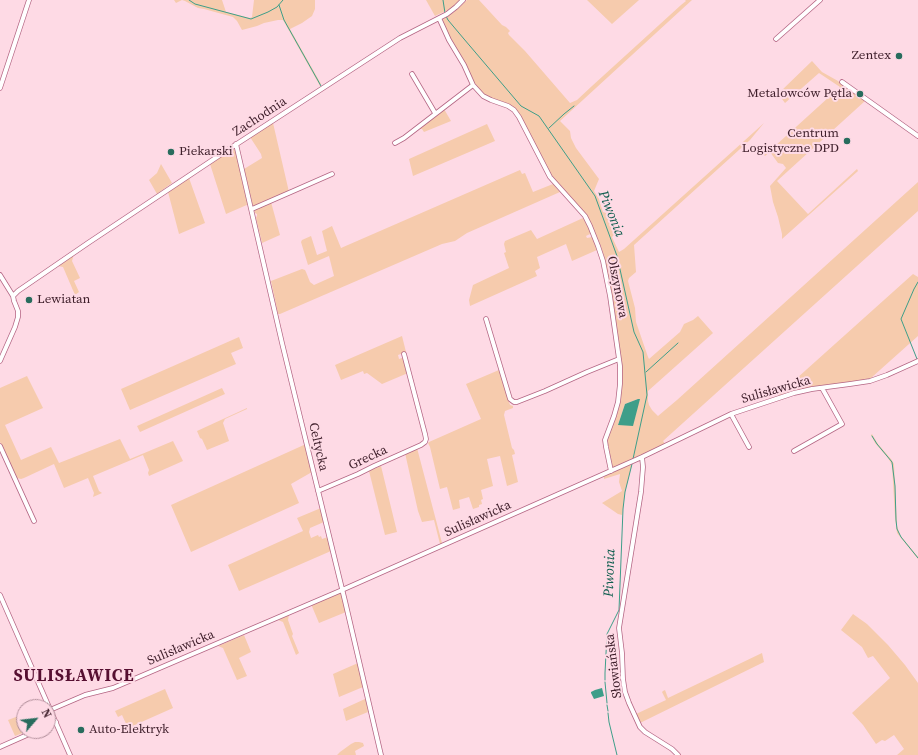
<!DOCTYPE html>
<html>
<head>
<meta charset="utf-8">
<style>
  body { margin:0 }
  #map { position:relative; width:918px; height:755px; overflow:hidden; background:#fedae5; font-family:"Source Serif 4",serif }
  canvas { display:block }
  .north { position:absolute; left:16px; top:699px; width:40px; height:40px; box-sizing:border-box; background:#fedae5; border:1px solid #b28f9b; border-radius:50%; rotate:62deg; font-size:11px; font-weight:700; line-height:16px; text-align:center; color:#3f1f2b }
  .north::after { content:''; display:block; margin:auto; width:14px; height:18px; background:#286c5d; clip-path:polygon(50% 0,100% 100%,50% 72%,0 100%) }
</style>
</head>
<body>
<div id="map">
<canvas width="918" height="755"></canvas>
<div class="north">N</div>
</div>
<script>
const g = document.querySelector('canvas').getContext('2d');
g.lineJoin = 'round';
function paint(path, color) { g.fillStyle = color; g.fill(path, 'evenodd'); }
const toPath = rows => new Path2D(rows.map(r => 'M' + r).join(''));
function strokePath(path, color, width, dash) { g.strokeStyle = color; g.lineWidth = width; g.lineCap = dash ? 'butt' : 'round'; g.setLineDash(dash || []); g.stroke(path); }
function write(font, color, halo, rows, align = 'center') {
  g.font = font + ' "Source Serif 4",serif'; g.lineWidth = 4; g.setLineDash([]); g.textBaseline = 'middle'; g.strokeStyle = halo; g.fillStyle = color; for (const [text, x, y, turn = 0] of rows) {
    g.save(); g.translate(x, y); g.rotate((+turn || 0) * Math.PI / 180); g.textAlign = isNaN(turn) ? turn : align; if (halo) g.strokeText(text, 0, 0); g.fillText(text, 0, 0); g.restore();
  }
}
paint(toPath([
  [174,0,222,0,226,12,250,18,252,17,254,0,315,0,315,9,312,16,302,23,290,29,321,84,320,86,283,20,278,20,264,23,257,26,242,30,237,21,233,17,204,9,198,8,185,1,182,0,176,3],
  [426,0,461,0,452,8,435,16],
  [467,0,479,0,502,25,506,27,510,31,508,33,509,35,525,51,570,103,577,100,592,86,681,5,686,1,685,0,692,0,560,121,570,131,571,138,576,148,599,179,594,191,599,199,600,203,603,212,609,214,622,227,612,237,619,252,624,249,764,123,750,140,634,245,636,272,629,278,628,281,635,308,636,322,648,357,649,359,680,332,684,324,693,320,698,316,713,333,648,391,648,401,649,405,652,410,658,416,677,400,918,182,918,211,663,441,665,444,650,451,633,460,625,492,622,515,618,514,602,503,622,491,619,482,620,474,604,479,604,475,613,471,607,439,608,435,613,425,619,408,622,382,622,366,612,296,604,256,599,241,589,221,552,177,510,105,491,99,484,95,475,85,467,67,452,42,442,21,442,20,454,12],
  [638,399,618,425,625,404],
  [587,0,639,0,612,24],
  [812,61,822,72,838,81,839,82,865,101,777,181,808,214,857,169,858,171,782,239,782,234,778,217,773,202,770,186,786,168,783,164,778,163,770,152,765,156,764,155,765,150,770,149,775,146,840,87,819,73,785,103,782,99,781,91],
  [444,109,451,121,424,132,422,129,419,129],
  [272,123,273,123,289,192,253,207,244,169,262,158,261,154,250,137],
  [487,124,495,141,413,176,409,159],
  [234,149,236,150,249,204,226,214,210,164],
  [161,164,172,183,157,194,149,180,157,173],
  [520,170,522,174,525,173,533,192,553,184,560,192,467,233,455,241,442,244,280,314,278,314,271,281,302,269,305,270,306,272,310,282,314,285,334,276,329,256,308,265,301,242,302,240,311,236,317,255,327,251,322,231,332,226,341,248],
  [189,178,205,223,179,234,168,192],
  [271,202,280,235,262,243,256,218,257,216,257,214,255,213,254,210],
  [583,218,591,232,590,234,586,236,587,238,592,237,597,250,572,261,566,244,537,257,540,268,535,271,537,276,470,306,469,300,473,285,509,268,504,253,506,252,504,244,505,241,531,230,537,239],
  [74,254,72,261,80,278,74,281,79,292,75,295,63,267,58,266],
  [913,274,918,277,918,336,871,378,857,382,811,387,788,392,777,396],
  [402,336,406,352,398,355,399,359,402,358,404,359,408,373,382,384,367,373,364,374,363,371,341,380,335,365],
  [239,337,243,348,231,353,236,364,130,410,121,389],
  [499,370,510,405,513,406,513,408,505,411,504,415,512,448,514,450,515,454,512,455,518,482,507,486,500,456,487,459,493,486,481,490,483,499,481,500,482,504,479,505,479,507,473,509,469,497,459,500,460,508,453,510,447,487,440,489,430,447,428,443,429,442,481,419,466,384],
  [27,376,43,408,5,425,21,460,51,447,59,463,120,439,130,459,173,441,183,461,149,476,148,473,149,470,143,455,93,476,99,491,102,493,93,497,94,493,88,478,64,488,54,464,24,478,21,479,17,478,0,442,0,388],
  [222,388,225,394,140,432,137,426],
  [247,408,247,409,225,419,223,423,229,441,207,450,202,439,200,438,197,431],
  [872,434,878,444,891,459,894,464,897,526,900,535,918,557,918,559,897,533,895,517,892,465,888,458,875,443,871,435],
  [306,444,312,472,291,484,299,503,191,552,171,505],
  [417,448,442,543,440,544,434,520,422,522,418,511,405,453],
  [381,466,397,532,385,535,369,471],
  [321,508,324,522,310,528,309,532,311,538,318,535,319,537,321,536,322,539,328,537,331,551,239,591,228,565,303,531,297,518],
  [341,592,346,612,319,623,311,604],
  [853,614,867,624,888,645,905,665,918,683,918,755,897,755,904,749,894,735,885,741,882,740,876,744,863,725,852,713,890,678,873,656,868,658,862,647,841,630],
  [289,615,288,620,293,634,292,636,299,653,296,655,283,622,278,620],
  [244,635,251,652,239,658,247,676,237,680,223,648,218,646],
  [762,653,764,662,640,723,636,714,666,700,662,692,663,691,665,690,668,698],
  [358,663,363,687,339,697,333,674],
  [165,689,173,708,128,728,122,715,118,717,115,711],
  [365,699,366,700,368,712,346,721,343,709],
  [21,715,24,722,24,731,28,731,15,736,8,720],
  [355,742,359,742,363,743,364,746,355,751,356,755,337,755,340,752,351,744]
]), '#f6cbad');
paint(toPath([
  [638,399,640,399,633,426,618,425,625,404],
  [602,688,604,696,594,699,591,693,591,692,595,690]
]), '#3e9e89');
strokePath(toPath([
  [189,0,195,4,251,19,268,12,277,7,283,0],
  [443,0,445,13],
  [279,5,284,20,321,86],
  [446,16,448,20,464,39,521,106,539,116,595,196,617,256,634,332,643,352,647,395,633,459],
  [549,128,564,114,574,106],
  [917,359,901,319,914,289,918,282],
  [646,372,678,343],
  [872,436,877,444,892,462,895,486,896,520,897,529,901,537,918,558],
  [605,680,605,673,607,634,619,610,623,509,625,492,632,464],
  [605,682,607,703],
  [607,705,608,711],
  [608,713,609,722,617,755]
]), '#3e9e89', 1);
const minor = toPath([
  [439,18,449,40,464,65,473,85,483,96,491,100,508,106,514,110,519,117,550,177,585,216,590,226,598,246,603,261,610,296,620,366,620,384,618,402,614,416,605,440,606,447,611,471],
  [776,39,820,0],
  [412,74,435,113],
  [842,82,918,136],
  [0,88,29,0],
  [395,143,404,138,473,85],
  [236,144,282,343,345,601,381,755],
  [252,209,291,192,332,174],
  [0,275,13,296,14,301,18,311,18,317,15,327,0,361],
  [13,296,18,291,88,243,226,151,400,38,447,14,456,7,463,0],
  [486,319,510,399,514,402,517,402,545,391,587,372,619,359],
  [731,414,749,447],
  [0,446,34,521],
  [794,451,842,424,822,388],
  [642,457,643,467,641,492,619,628,622,653,623,679,625,692,629,703,640,727,645,732,672,749,678,755],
  [318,491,358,474,374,466,421,445,425,442,426,439,425,434,404,354],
  [0,595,70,755],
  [50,710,85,695,113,688,342,590,642,457,731,414,794,393,812,389,850,384,870,381,887,375,918,361],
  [48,726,56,722],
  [0,747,36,731]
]);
strokePath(minor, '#b46684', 5.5);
strokePath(minor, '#fff', 4);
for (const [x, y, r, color] of [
  [899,56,4,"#286c5d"],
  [860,94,4,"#286c5d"],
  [847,141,4,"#286c5d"],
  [171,152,4,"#286c5d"],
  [29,300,4,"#286c5d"],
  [81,730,4,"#286c5d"]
]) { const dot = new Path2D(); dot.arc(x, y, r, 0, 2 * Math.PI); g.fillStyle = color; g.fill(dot); strokePath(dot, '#fedae5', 1.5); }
write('13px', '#3f1f2b', '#fedae5', [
  ["Zentex",891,56],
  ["Metalowców Pętla",852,94],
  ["Centrum",839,134],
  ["Logistyczne DPD",839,149],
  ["Piekarski",179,152,"left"],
  ["Lewiatan",37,300,"left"],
  ["Auto-Elektryk",89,730,"left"]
], 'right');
write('13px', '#3f1f2b', '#fedae5', [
  ["Zachodnia",260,117,-33],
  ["Olszynowa",617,287,79],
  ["Sulisławicka",776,390,-16],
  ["Celtycka",318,447,77],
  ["Grecka",368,458,-25],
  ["Sulisławicka",478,519,-24],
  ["Sulisławicka",181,648,-23],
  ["Słowiańska",614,666,-97]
]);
write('italic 14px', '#0e5d4e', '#fedae5', [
  ["Piwonia",611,214,68],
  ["Piwonia",610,573,-88]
]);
g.letterSpacing = '1px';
write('bold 17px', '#560f31', '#fedae5', [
  ["SULISŁAWICE",74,677]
]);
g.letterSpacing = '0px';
</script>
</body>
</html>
